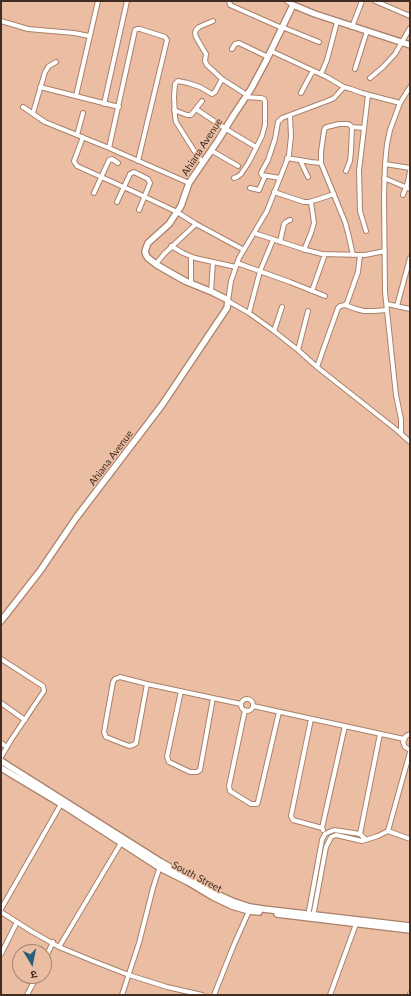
<!DOCTYPE html>
<html>
<head>
<meta charset="utf-8">
<style>
  body { margin:0 }
  #map { position:relative; width:411px; height:996px; overflow:hidden; background:#ebbea4; font-family:Lato,"Noto Sans Devanagari",sans-serif }
  canvas { display:block }
  .frame { position:absolute; inset:0; border:2px solid #402e24; pointer-events:none }
  .north { position:absolute; left:12px; top:944px; width:40px; height:40px; box-sizing:border-box; background:#ebbea4; border:1px solid #a78471; border-radius:50%; rotate:170deg; font-size:11px; font-weight:700; line-height:16px; text-align:center; color:#402e24 }
  .north::after { content:''; display:block; margin:auto; width:14px; height:18px; background:#29617b; clip-path:polygon(50% 0,100% 100%,50% 72%,0 100%) }
</style>
</head>
<body>
<div id="map">
<canvas width="411" height="996"></canvas>
<div class="frame"></div>
<div class="north">उ</div>
</div>
<script>
const g = document.querySelector('canvas').getContext('2d');
g.lineJoin = 'round';
const toPath = rows => new Path2D(rows.map(r => 'M' + r).join(''));
function strokePath(path, color, width, dash) { g.strokeStyle = color; g.lineWidth = width; g.lineCap = dash ? 'butt' : 'round'; g.setLineDash(dash || []); g.stroke(path); }
function write(font, color, halo, rows, align = 'center') {
  g.font = font + ' Lato,sans-serif'; g.lineWidth = 3; g.setLineDash([]); g.textBaseline = 'middle'; g.strokeStyle = halo; g.fillStyle = color; for (const [text, x, y, turn = 0] of rows) {
    g.save(); g.translate(x, y); g.rotate((+turn || 0) * Math.PI / 180); g.textAlign = isNaN(turn) ? turn : align; if (halo) g.strokeText(text, 0, 0); g.fillText(text, 0, 0); g.restore();
  }
}
const street = toPath([
  [229,1,230,5,282,28],
  [287,1,293,5],
  [375,1,410,16],
  [1,21,28,29,74,33,89,36],
  [213,21,199,27,196,30,195,33,196,37,206,54,205,61,207,65,222,79,247,95],
  [282,27,319,42],
  [352,27,362,1],
  [232,49,235,44,239,43,268,57],
  [271,51,314,71],
  [355,69,367,31],
  [321,74,327,60,337,22],
  [370,78,383,67,395,54,402,42,410,28],
  [40,87,119,107],
  [410,87,400,103,362,93,351,89,344,87,334,98,330,100,290,115,291,136,289,155,267,211,239,258,231,281,228,301,249,313,274,331,298,350,317,367,398,431,410,442],
  [301,93,311,74,314,71,327,77,344,87],
  [76,96,98,1],
  [400,103,390,130,387,144,385,164,384,197,385,292,396,395,401,419,401,433],
  [104,104,127,1],
  [23,107,45,122,109,148,189,183],
  [196,109,226,129,256,147],
  [174,110,187,115,191,115,202,101],
  [33,113,45,72,49,66,56,62],
  [352,127,364,128],
  [77,135,83,113],
  [83,137,74,161,75,163,77,166,139,194,177,212,196,224,244,250],
  [109,148,135,30,137,29,140,29,165,37,167,40,138,161],
  [212,151,238,166],
  [287,158,311,162,321,163],
  [300,160,308,177],
  [203,163,195,152,176,122,175,116,174,97,175,84,178,81,188,83,200,87,212,94,215,92,222,79],
  [385,164,410,168],
  [346,171,350,161,351,151,352,127,350,125,348,124,339,124,327,127,325,128,324,131,321,152,321,163,345,222,348,233,353,255],
  [234,178,237,177,241,174,249,162,262,136,265,125,265,102,264,99,261,98,246,97],
  [280,178,262,175,261,173,268,160,275,139,278,122,282,118,290,115],
  [384,178,410,189],
  [250,188,259,190,265,176],
  [274,192,304,202,309,202,319,199,334,194],
  [94,193,109,160,112,159,118,163],
  [403,195,408,182,410,171],
  [117,202,130,174,134,172,148,179,150,183,139,210],
  [366,231,360,211,359,171,368,95],
  [254,233,306,250,322,254,365,255,385,251],
  [280,242,284,224,286,222,290,220],
  [171,246,183,253,195,258,236,267],
  [304,250,311,233,314,223,311,202],
  [191,257,191,284],
  [237,263,290,282,325,296],
  [156,264,164,254,196,224],
  [312,291,325,254],
  [211,292,213,262],
  [387,304,410,309],
  [345,305,356,309,364,311,374,311,387,310],
  [397,306,410,258],
  [249,313,260,271,273,240],
  [274,331,282,307],
  [298,350,308,311],
  [317,367,338,308,340,306,345,305,347,303,358,272,360,255],
  [1,659,43,686,44,691,11,740,1,757],
  [147,684,136,743,133,745,129,746,106,737,104,732,113,682,115,679,120,677,147,684,241,704],
  [181,691,167,757,169,762,190,772,197,772,200,770,213,698],
  '241 705a6 6 0 1 1 12 0a6 6 0 1 1-12 0Z',
  [1,703,25,720],
  [253,706,404,739],
  [245,710,229,786,230,791,251,804,257,804,258,802,279,712],
  [311,719,291,816,293,820,322,828],
  [410,734,406,736,403,742,405,747,410,750],
  [1,743,7,747],
  [410,752,388,831,410,839],
  [323,830,322,828,345,726],
  [360,834,380,734],
  [1,909,61,804],
  [1,912,31,931,59,947,98,963,129,975,167,987,202,995],
  [308,916,322,840,325,834,329,832,334,830,360,834,365,839],
  [313,917,326,847,331,837,336,835,362,841,378,836,388,831],
  [59,947,121,843],
  [1,954,17,922],
  [44,961,53,942],
  [27,995,37,976],
  [122,995,139,943,153,888,160,866],
  [214,995,233,947,249,911],
  [330,995,356,924],
  [410,995,410,994]
]);
const secondary = toPath([
  [1,621,40,571,76,518,162,405,227,308,228,301,226,299,212,292,185,281,157,265,148,258,146,255,145,251,148,243,169,224,181,206,189,183,219,139,233,116,251,89,266,61,293,5,315,14,410,45],
  [1,761,161,862,221,896,232,901,250,907,263,909,410,926],
  [1,768,61,804,160,868,188,882,213,897,232,906,249,911,259,912],
  [277,914,410,930]
]);
strokePath(street, '#aa8068', 6);
strokePath(secondary, '#aa8068', 8);
strokePath(street, '#fff', 4);
strokePath(secondary, '#fff', 5.5);
write('10px', '#402e24', '#ebbea4', [
  ["Ahiana Avenue",202,147,-57],
  ["Ahiana Avenue",111,458,-53],
  ["South Street",197,877,28]
]);
</script>
</body>
</html>
